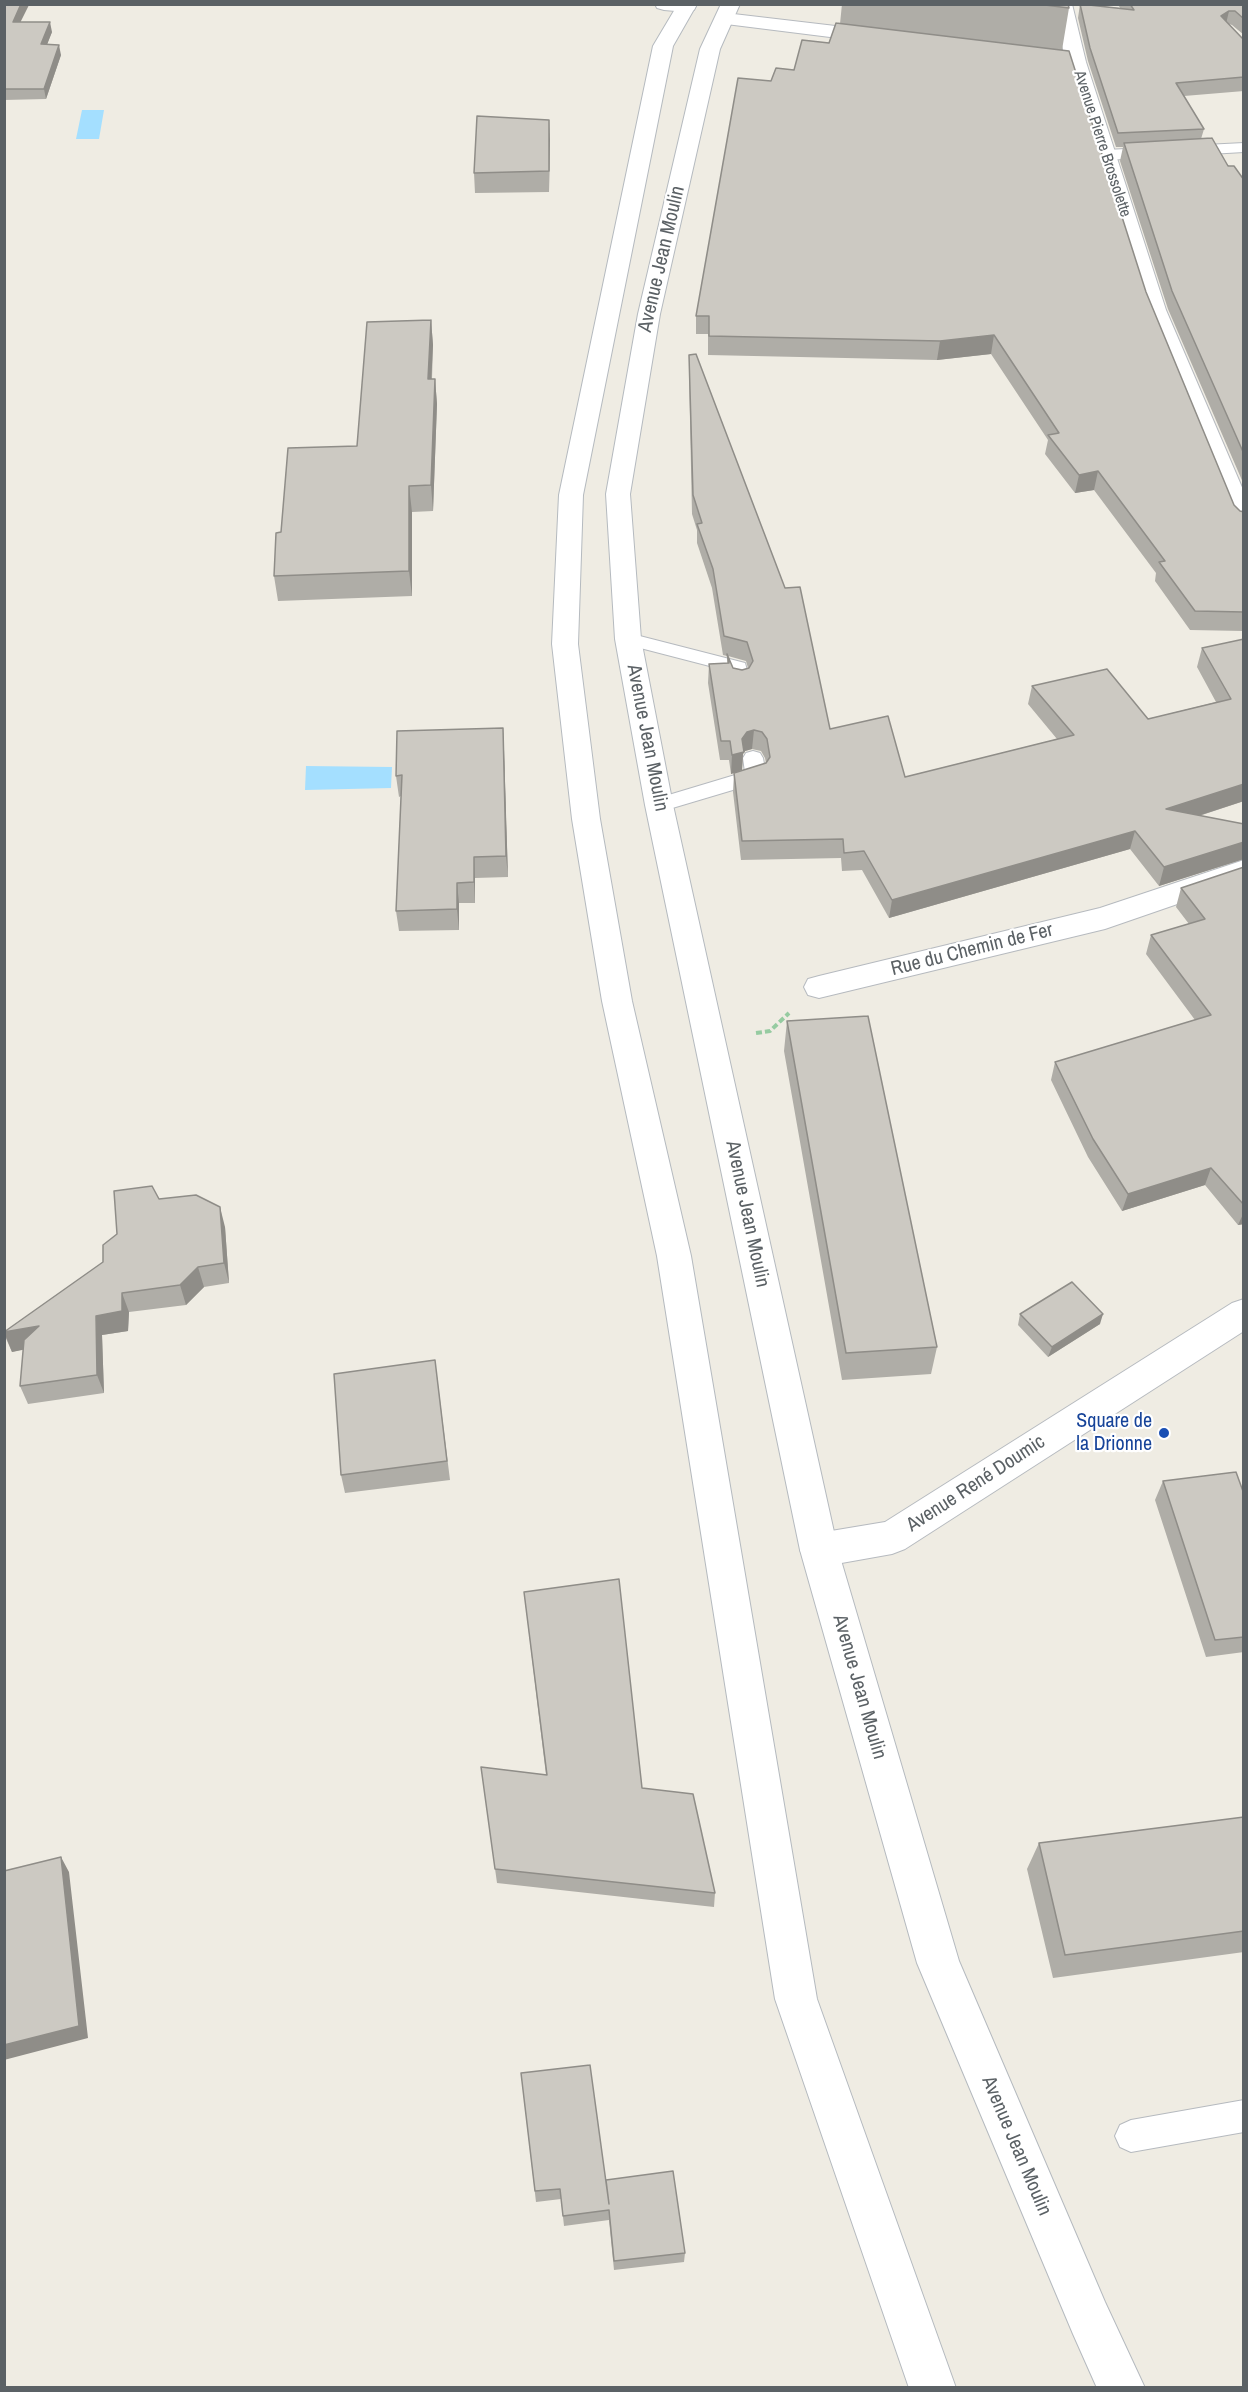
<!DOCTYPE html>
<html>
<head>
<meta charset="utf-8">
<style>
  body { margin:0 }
  #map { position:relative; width:1248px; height:2392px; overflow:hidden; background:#efece3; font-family:"Archivo Narrow",sans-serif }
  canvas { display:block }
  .frame { position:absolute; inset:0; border:6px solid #5b6165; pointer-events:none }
</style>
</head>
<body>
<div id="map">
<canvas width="1248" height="2392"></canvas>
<div class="frame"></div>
</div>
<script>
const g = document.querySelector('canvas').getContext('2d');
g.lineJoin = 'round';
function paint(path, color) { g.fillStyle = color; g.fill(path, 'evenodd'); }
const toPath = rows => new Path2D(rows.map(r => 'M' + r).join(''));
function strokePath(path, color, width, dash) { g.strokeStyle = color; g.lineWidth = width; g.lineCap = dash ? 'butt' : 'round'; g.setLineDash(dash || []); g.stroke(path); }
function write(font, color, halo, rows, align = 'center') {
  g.font = font + ' "Archivo Narrow",sans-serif'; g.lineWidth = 4.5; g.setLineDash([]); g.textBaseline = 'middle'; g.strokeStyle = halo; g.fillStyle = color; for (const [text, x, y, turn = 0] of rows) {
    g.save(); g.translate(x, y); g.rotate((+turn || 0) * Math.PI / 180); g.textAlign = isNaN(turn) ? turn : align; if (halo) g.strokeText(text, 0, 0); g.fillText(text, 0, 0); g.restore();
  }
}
paint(toPath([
  [82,110,104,110,99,139,76,139],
  [306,766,392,767,391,788,305,790]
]), '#a4dfff');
const lane = toPath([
  [1244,143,1244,152,1106,160,1098,155,1106,150,1244,143],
  [628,633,745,663,750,681,747,685,740,687,733,685,729,671,621,643,618,639,621,635,628,633],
  [753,751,760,753,763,758,766,776,763,781,659,812,652,810,649,805,652,800,745,772,743,758,746,753,753,751],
  [1244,2100,1244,2132,1131,2152,1120,2147,1115,2136,1120,2125,1131,2120,1244,2100]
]);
const street = toPath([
  [655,4,695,4,696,6,694,10,687,12,664,10,657,8,655,4],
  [1053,4,1072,4,1086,62,1166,310,1244,492,1244,530,1235,528,1231,523,1144,310,1068,67,1027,61,1020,59,1017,55,1020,51,1027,49,1064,54,1053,4],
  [725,13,878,31,885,33,888,37,885,41,878,43,718,23,715,19,718,15,725,13],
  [1244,860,1244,881,1105,929,819,998,808,995,804,987,808,979,819,976,1100,908,1244,860],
  [1244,1299,1244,1331,905,1549,892,1554,819,1567,806,1562,800,1550,806,1538,819,1533,885,1522,1232,1303,1244,1299]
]);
const secondary = toPath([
  [678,4,697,4,673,46,583,495,578,644,600,819,632,1001,691,1256,817,1999,956,2388,909,2388,775,1999,657,1256,602,1001,572,819,552,644,559,495,653,46,678,4],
  [721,4,740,4,720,49,660,314,630,494,641,639,673,805,838,1550,959,1961,1105,2302,1145,2388,1097,2388,1073,2334,917,1963,800,1550,645,805,615,639,606,494,638,314,700,49,721,4]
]);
strokePath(lane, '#b6babf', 2);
strokePath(street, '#b6babf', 2);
strokePath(secondary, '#b5babf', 2);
strokePath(toPath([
  [756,1033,770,1031,789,1013]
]), '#96cba1', 4, [6, 3]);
paint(lane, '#fff');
paint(street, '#fff');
paint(secondary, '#fff');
paint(toPath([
  [4,4,21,22,52,32,47,44,61,55,46,99,4,100],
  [842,4,1068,4,1069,8,1062,50,1146,292,1234,505,1240,511,1244,512,1244,631,1190,630,1155,581,1156,573,1094,490,1075,493,1045,454,1048,440,991,354,937,360,708,355,708,334,696,334,696,316,771,81,794,70,829,43,840,24],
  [1080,4,1120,8,1118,4,1244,4,1244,35,1232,25,1229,24,1242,38,1244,38,1244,91,1184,96,1204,129,1201,139,1244,180,1244,485,1168,309,1120,161,1123,147,1116,147,1088,61,1078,18],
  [549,120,549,192,475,193,474,173],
  [431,320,433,345,432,379,435,379,437,404,433,511,412,512,412,596,278,601,274,576,357,446],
  [689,355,830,729,905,777,1057,739,1028,704,1032,686,1148,719,1216,702,1197,667,1202,648,1244,639,1244,801,1199,816,1244,824,1244,859,1159,886,1130,849,889,918,862,870,842,871,841,858,741,860,733,792,734,773,766,763,765,758,761,751,752,749,745,751,743,754,742,770,731,774,729,760,720,760,708,683,709,664,727,663,727,656,723,655,712,588,697,543,697,530,692,514,689,374],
  [728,656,746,661,748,668,742,670,733,668],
  [503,728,508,877,475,878,475,903,459,903,459,930,399,931,396,911,401,796,399,797,396,776],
  [1244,867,1244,1224,1238,1225,1205,1185,1122,1211,1088,1157,1051,1080,1055,1062,1195,1020,1146,954,1151,935,1189,924,1176,907,1181,888],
  [787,1021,937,1347,931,1374,842,1380,784,1051],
  [159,1199,225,1227,229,1283,204,1287,186,1305,129,1312,128,1331,102,1335,104,1393,28,1404,20,1386,24,1349,12,1352,4,1334,4,1332,103,1262],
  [1020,1314,1100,1324,1048,1357,1018,1325],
  [435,1360,450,1480,345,1493,341,1475],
  [1163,1481,1244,1494,1244,1652,1206,1657,1155,1500],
  [524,1592,642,1788,715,1893,714,1907,497,1883,481,1767,546,1775],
  [1244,1817,1244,1952,1053,1978,1027,1869,1039,1843],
  [521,2073,606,2188,685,2253,684,2262,614,2270,609,2220,564,2226,561,2199,536,2202]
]), '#afada7');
paint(toPath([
  [21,4,29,5,15,33,13,22],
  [1229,11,1226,24,1221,16],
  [50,22,52,32,43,55,41,44],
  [59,45,61,55,46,99,44,89],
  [549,120,550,140,549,192],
  [431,320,433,345,430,405,428,379],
  [994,335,991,354,937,360,940,341],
  [435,379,437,404,433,511,431,485],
  [1098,471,1094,490,1075,493,1079,475],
  [409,486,412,512,412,596,409,571],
  [503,728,504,749,508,877,506,856],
  [754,730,752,749,745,751,743,754,742,770,731,774,732,755,747,732],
  [1244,784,1244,801,1161,828,1166,809],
  [1135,831,1130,849,889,918,892,900],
  [1244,842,1244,859,1159,886,1164,867],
  [474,857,475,878,475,903,474,882],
  [457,883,459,903,459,930,457,909],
  [1211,1168,1205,1185,1122,1211,1128,1194],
  [220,1207,225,1227,229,1283,224,1263],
  [1244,1212,1244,1224,1238,1225],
  [198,1267,204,1287,186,1305,180,1285],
  [122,1293,129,1312,128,1331,102,1335,104,1393,97,1375,96,1316],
  [1103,1314,1100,1324,1048,1357,1052,1347],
  [39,1326,47,1345,12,1352,4,1332],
  [61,1857,69,1872,88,2038,4,2060,4,2045]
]), '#8f8d88');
const building = toPath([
  [4,4,21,4,13,22,50,22,41,44,59,45,44,89,4,89,4,4],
  [1037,4,1068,4,1069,8,1037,4],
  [1080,4,1134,10,1130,4,1244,4,1244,19,1235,11,1229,11,1221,16,1242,38,1244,38,1244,77,1176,83,1204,129,1118,133,1090,48,1080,4],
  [836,23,1069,51,1146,292,1234,505,1240,511,1244,512,1244,612,1195,611,1159,562,1165,561,1098,471,1079,475,1048,435,1059,433,994,335,940,341,709,336,709,316,696,316,738,78,771,81,776,68,794,70,802,40,829,43,836,23],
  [477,116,549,120,549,171,474,173,477,116],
  [1212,138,1228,166,1234,166,1244,180,1244,454,1172,291,1124,143,1212,138],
  [431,320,428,379,435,379,431,485,409,486,409,571,274,576,276,533,281,532,288,448,357,446,367,322,431,320],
  [696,354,785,588,800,587,830,729,888,716,905,777,1074,735,1032,686,1107,669,1148,719,1231,699,1202,648,1244,639,1244,784,1166,809,1244,824,1244,842,1164,867,1135,831,892,900,864,851,844,853,843,839,742,841,734,773,766,763,770,757,767,739,762,732,754,730,747,732,742,739,744,752,732,755,730,741,721,741,709,664,729,663,727,654,733,668,742,670,749,668,753,661,747,642,724,636,713,569,697,524,702,523,693,495,689,355,696,354],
  [503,728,506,856,474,857,474,882,457,883,457,909,396,911,402,775,396,776,397,731,503,728],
  [1244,867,1244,1205,1211,1168,1128,1194,1093,1139,1055,1062,1211,1015,1151,935,1205,919,1181,888,1244,867],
  [868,1016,937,1347,846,1353,787,1021,868,1016],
  [152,1186,159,1199,196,1195,220,1207,224,1263,198,1267,180,1285,122,1293,122,1311,96,1316,97,1375,20,1386,24,1340,39,1326,4,1332,103,1262,103,1245,117,1234,114,1191,152,1186],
  [1072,1282,1103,1314,1052,1347,1020,1314,1072,1282],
  [435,1360,447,1461,341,1475,334,1374,435,1360],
  [1236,1472,1244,1494,1244,1637,1215,1640,1163,1481,1236,1472],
  [619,1579,642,1788,693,1794,715,1893,495,1869,481,1767,547,1775,524,1592,619,1579],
  [1244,1817,1244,1931,1065,1955,1039,1843,1244,1817],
  [61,1857,79,2026,4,2045,4,1871,61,1857],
  [590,2065,609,2204,606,2180,673,2171,685,2253,614,2261,609,2210,563,2216,560,2189,535,2191,521,2073,590,2065]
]);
paint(building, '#ccc9c2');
strokePath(building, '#8f8d88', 1.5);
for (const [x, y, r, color] of [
  [1164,1433,6,"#1a4fb4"]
]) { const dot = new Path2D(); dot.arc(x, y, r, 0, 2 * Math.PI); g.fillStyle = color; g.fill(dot); strokePath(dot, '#fff', 2); }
write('16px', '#5b6165', '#fff', [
  ["Avenue Pierre Brossolette",1102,144,72]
]);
write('20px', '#5b6165', '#fff', [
  ["Avenue Jean Moulin",662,259,-77],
  ["Avenue Jean Moulin",647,738,79],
  ["Rue du Chemin de Fer",972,950,-14],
  ["Avenue Jean Moulin",747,1214,78],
  ["Avenue René Doumic",976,1484,-33],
  ["Avenue Jean Moulin",859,1687,74],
  ["Avenue Jean Moulin",1016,2146,67]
]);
write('20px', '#164399', '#fff', [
  ["Square de",1152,1422],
  ["la Drionne",1152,1445]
], 'right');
</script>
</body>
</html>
